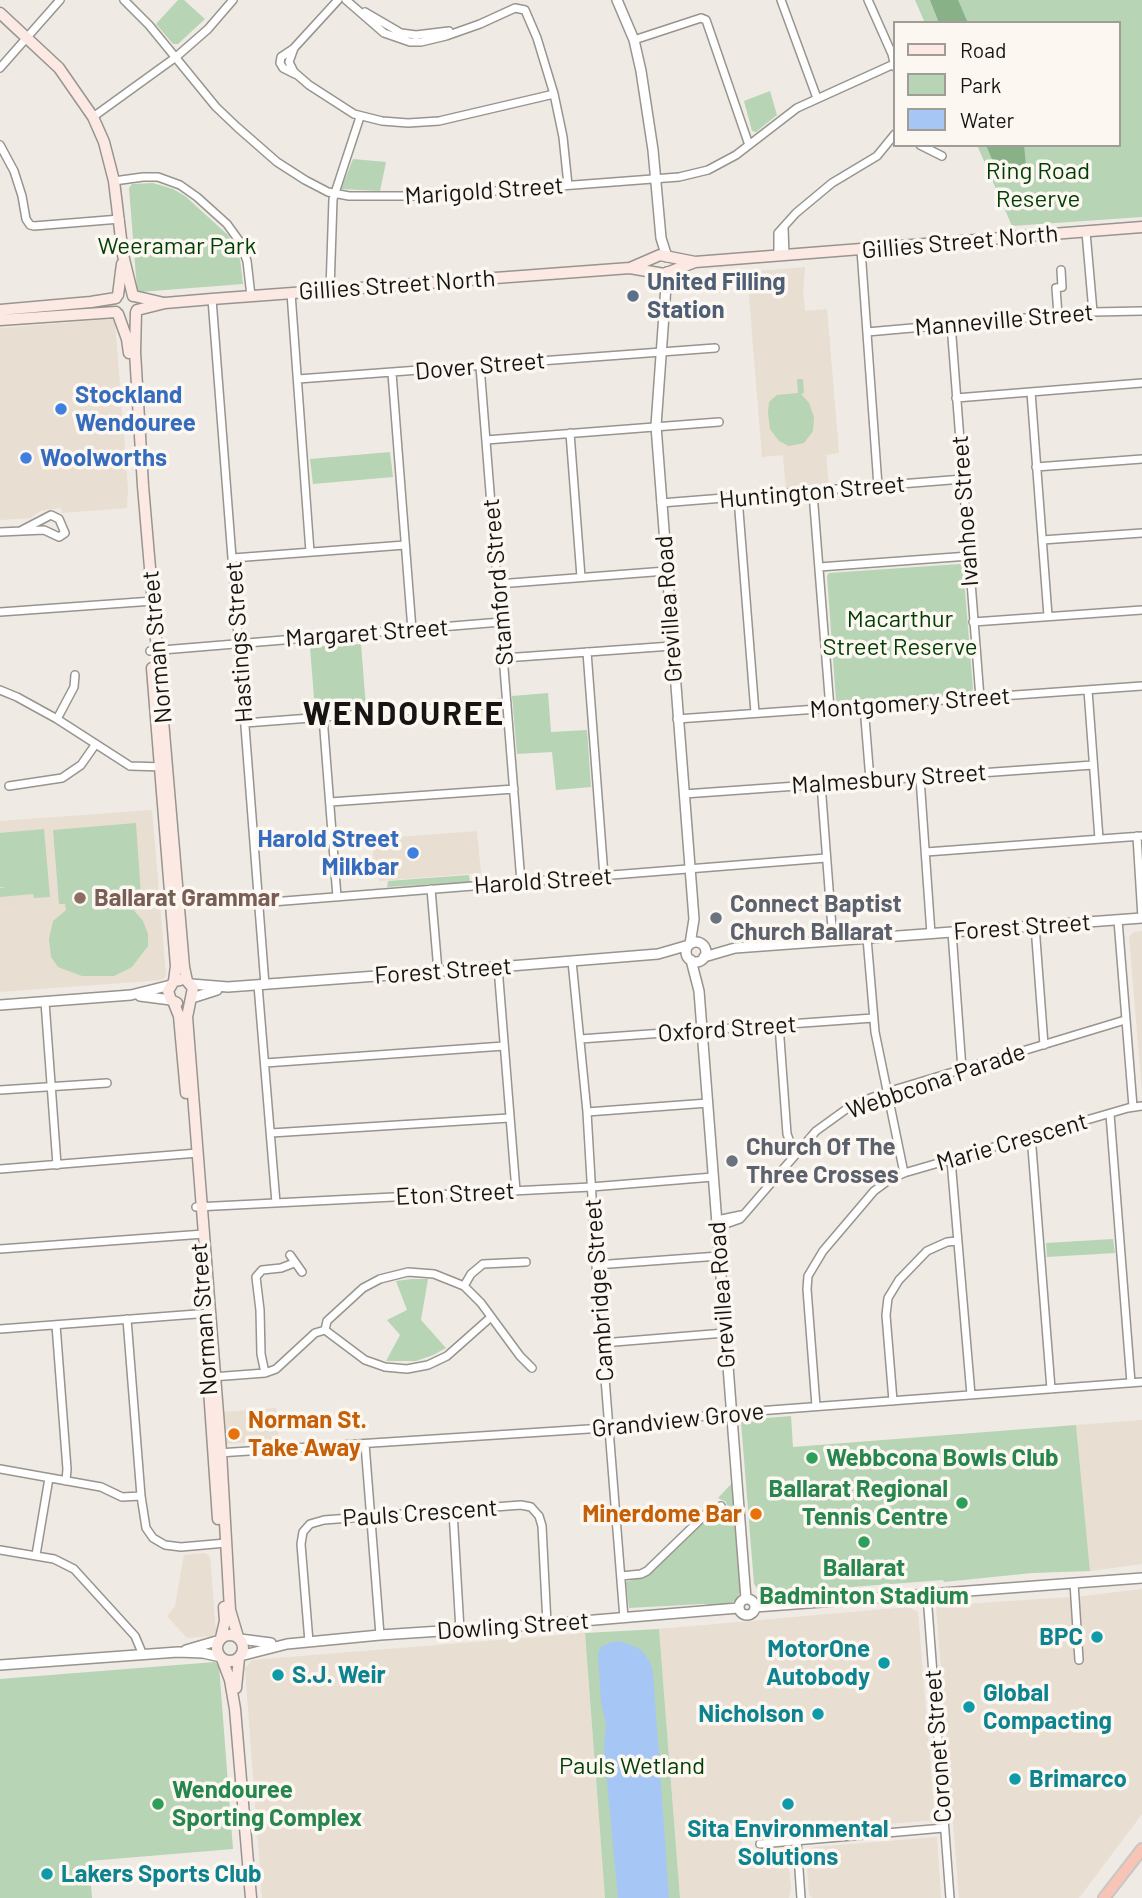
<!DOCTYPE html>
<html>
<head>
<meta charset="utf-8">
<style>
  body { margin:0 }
  #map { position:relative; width:1142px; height:1898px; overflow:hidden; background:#efeae4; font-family:Barlow,sans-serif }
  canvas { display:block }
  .legend { position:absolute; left:893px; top:21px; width:228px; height:126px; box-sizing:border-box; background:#fcf7f1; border:2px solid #a09d98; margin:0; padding:9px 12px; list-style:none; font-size:21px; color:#161513 }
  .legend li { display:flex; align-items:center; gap:14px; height:35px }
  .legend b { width:35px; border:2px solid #a09d98 }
</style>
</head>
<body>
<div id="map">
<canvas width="1142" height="1898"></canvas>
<ul class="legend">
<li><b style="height:9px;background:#fce9e4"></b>Road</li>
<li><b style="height:19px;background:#b7d4b5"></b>Park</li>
<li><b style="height:19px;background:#a6c6f5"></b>Water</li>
</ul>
</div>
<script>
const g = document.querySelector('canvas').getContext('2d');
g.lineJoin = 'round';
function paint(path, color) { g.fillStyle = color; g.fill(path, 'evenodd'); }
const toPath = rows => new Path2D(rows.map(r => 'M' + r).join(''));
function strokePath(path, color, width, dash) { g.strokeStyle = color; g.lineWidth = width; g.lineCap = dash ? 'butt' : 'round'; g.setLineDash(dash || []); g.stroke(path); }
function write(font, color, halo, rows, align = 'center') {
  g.font = font + ' Barlow,sans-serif'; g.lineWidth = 7; g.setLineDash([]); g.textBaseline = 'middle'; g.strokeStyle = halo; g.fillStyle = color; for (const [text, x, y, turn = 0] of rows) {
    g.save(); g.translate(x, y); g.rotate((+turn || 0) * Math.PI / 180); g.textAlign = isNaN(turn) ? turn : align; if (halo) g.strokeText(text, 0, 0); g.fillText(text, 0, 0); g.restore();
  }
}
paint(toPath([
  [805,267,803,292,805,311,827,309,839,453,826,455,829,486,786,490,783,455,762,457,747,272],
  [112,319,115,322,128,489,127,508,62,513,61,508,40,511,31,518,0,520,0,328],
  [152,810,166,976,162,980,0,992,0,821],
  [477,831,481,873,379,881,378,871,374,868,372,839],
  [1142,931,1142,1092,1129,937,1134,932],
  [276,1408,279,1441,224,1444,221,1412],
  [1142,1420,1142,1564,1090,1571,1076,1425],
  [205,1553,210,1557,216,1632,213,1636,187,1638,167,1616,175,1606,184,1555],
  [1142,1589,1142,1814,1079,1898,959,1898,936,1606,1084,1596],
  [908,1607,918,1612,935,1820,780,1833,759,1823,749,1826,740,1838,747,1859,762,1861,787,1851,791,1888,789,1898,680,1898,659,1629],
  [585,1633,605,1898,262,1898,245,1668,252,1660],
  [937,1837,941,1898,812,1898,809,1894,806,1856,814,1847]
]), '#e8ded2');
paint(toPath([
  [178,0,184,0,205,19,178,44,173,44,156,24],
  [915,0,1142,0,1142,217,1012,226,977,145,1119,145,1119,23,925,23],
  [770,91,777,115,756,132,752,131,744,101],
  [353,159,386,162,380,191,341,189],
  [153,183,173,189,185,196,229,236,240,259,243,284,140,292,137,289,129,188,132,184],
  [797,379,803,379,804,393,801,394,809,403,814,417,813,431,804,443,789,446,779,441,770,429,768,413,769,402,777,395,798,393],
  [390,452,393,477,313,484,310,459],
  [960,564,963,566,973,689,970,693,839,702,836,700,827,576,829,573],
  [361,644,366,708,315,711,310,647],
  [548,693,551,732,587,730,591,787,556,790,552,752,517,754,512,696],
  [136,823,141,896,131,897,132,908,143,921,148,934,148,946,132,967,114,976,82,976,58,967,51,957,49,939,53,921,66,910,65,904,59,904,53,830],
  [44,829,50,897,34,898,33,894,0,897,0,888,7,887,0,887,0,833],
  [469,875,470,882,387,887,388,881],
  [1113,1239,1115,1253,1047,1257,1046,1243],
  [411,1279,428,1279,421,1320,446,1348,433,1355,416,1361,386,1361,400,1335,387,1320,407,1310,396,1281],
  [791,1416,793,1447,1076,1425,1090,1571,1032,1573,944,1582,943,1580,773,1593,759,1591,754,1584,741,1422,743,1420],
  [732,1483,741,1589,737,1600,723,1606,703,1604,629,1608,626,1582,650,1574,711,1516,724,1512,727,1507,726,1502,718,1498],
  [659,1629,680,1898,605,1898,585,1633],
  [215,1662,219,1666,233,1849,89,1861,92,1898,0,1898,0,1679]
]), '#b7d4b5');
paint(toPath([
  [930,0,958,0,968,23,939,23],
  [986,145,1024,145,1026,166,999,176]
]), '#88b187');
paint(toPath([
  [619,1641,636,1647,643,1652,650,1662,653,1673,669,1898,618,1898,604,1750,606,1723,601,1702,598,1655,601,1647,609,1643]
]), '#a6c6f5');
const minor = toPath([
  [124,0,149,25,216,107,237,127,277,162,305,180,328,192,349,196,429,196,679,177,708,170,736,155,797,108,894,64],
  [338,0,294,48,289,62,294,72,309,85,354,114,382,121,408,123,439,121,554,94],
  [346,0,384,33,410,42,421,42,446,36,480,24,515,8,525,10,537,38,554,94,563,137,568,185],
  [781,0,817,98],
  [868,0,892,54,895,67],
  [365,12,401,33,416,35,449,31],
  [634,40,701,18,706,20,749,145],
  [293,49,281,57,280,63,283,68,295,74],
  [0,68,60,0],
  [93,117,176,57,208,29,233,0],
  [0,145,14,171,22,196,26,219,30,225,34,226,120,219],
  [920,145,942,156],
  [114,181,143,177,158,177,180,185,197,197,227,224,240,242,247,261,251,296],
  [784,228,785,256],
  [1086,232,1093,312],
  [861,250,878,486],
  [778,256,778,233,796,213,832,183,877,156,895,134],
  [330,290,333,199,360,117],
  [291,293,310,552],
  [212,299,265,985],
  [1058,315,1056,288,1062,287,1061,270],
  [951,324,980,698],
  [867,332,1093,312,1142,311],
  [480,366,521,882],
  [392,373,412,630],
  [298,379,715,348],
  [1031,392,1048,616],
  [956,398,1142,383],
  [570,433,581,577],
  [486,440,719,422],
  [1036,467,1142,459],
  [813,493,830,709],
  [738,498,755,713],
  [661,503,963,479],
  [0,532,44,530,59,537,65,533,59,519,51,515,22,530],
  [1042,540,1142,533],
  [233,558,405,545],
  [819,567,969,556],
  [498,584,666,571],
  [0,612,153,601],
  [973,622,1142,610],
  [150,651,501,622],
  [587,652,604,876],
  [504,658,672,646],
  [0,690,17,697,57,719,130,766,164,767],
  [1088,690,1099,839],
  [864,706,870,780],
  [323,717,337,897],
  [57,719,74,687,75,675],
  [677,719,1142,686],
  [245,723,507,703],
  [920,778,931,934],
  [821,784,833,941],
  [9,786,62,778,81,765,95,745],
  [684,794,1093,765],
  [330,802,514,789],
  [1137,836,1142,918],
  [926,852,1142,836],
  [431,889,438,971],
  [259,903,826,858],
  [1118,920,1133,1107],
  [1035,926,1044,1045],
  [952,932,962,1069],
  [867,938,875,1032,904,1173],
  [572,961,587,1112,596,1265,624,1618],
  [498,967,516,1191],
  [258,985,276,1203],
  [45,1002,57,1165],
  [779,1025,787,1134,795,1155],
  [580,1039,873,1018],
  [265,1063,504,1046],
  [0,1090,107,1083],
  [587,1112,708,1103],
  [1110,1114,1131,1383],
  [271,1133,509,1118],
  [1031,1135,1051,1389],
  [951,1160,971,1395],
  [0,1169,198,1153],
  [196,1207,591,1187,713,1177],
  [717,1220,741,1215],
  [717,1227,740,1219,816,1131,852,1105,887,1092,1125,1020],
  [0,1249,204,1234],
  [290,1255,302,1272],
  [596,1265,719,1256],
  [464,1286,471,1274,483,1264,526,1262],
  [127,1319,141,1496],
  [56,1325,67,1469,66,1481],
  [0,1329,210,1313],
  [325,1330,365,1360,385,1367,407,1369,428,1365,447,1356,491,1317],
  [602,1343,725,1333],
  [265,1373,261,1354,260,1310,256,1277,262,1270,281,1268,294,1263],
  [212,1377,265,1373,276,1369,315,1333,325,1330,327,1321,363,1288,380,1279,408,1272,434,1274,464,1286,481,1303,520,1356,532,1368],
  [893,1401,886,1315,888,1298,899,1280,927,1251,947,1242,957,1241],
  [816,1406,807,1289,808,1276,823,1251,874,1191,889,1180,904,1173,1128,1108,1142,1106],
  [365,1444,380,1635],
  [218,1453,604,1428,731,1413,1142,1382],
  [0,1469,101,1487,122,1497,141,1496,146,1528,153,1538,165,1545,181,1547,226,1543],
  [453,1511,460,1630],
  [0,1550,54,1559,74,1569,135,1636,143,1655],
  [36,1555,49,1478],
  [621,1576,641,1574,647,1571,707,1513,721,1506],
  [1074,1583,1079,1660],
  [927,1595,950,1898],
  [309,1642,301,1544,303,1532,310,1524,324,1520,521,1505,531,1507,539,1516,542,1526,547,1624],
  [797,1841,801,1898],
  [760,1844,944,1828]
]);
const tertiary = toPath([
  [617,0,634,40,641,71,653,150,661,238,667,257],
  [667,272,656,426,694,919,690,944],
  '686 952a10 10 0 1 1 20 0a10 10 0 1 1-20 0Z',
  [704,957,735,948,1142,918],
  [691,960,699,991,746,1599],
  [191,984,228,987,498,967,658,954,689,945],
  [140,996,171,1000],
  [192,998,217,990],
  [0,1005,131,995,171,985],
  '739 1607a8 8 0 1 1 16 0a8 8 0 1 1-16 0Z',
  [755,1607,1142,1578],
  [240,1639,271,1643],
  [186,1650,220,1640],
  [240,1656,287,1644,380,1635,547,1624,738,1608],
  [0,1665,178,1652,203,1653,221,1657]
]);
const secondary = toPath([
  [0,13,59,68,93,117,104,142,114,181,123,255,133,296],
  [630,268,660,255,695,262,1142,227],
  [118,295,122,264],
  [134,296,164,303],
  [0,310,91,302,116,298],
  [137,310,165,303,212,299,630,268,664,274,695,262],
  [136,312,135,352,143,486,184,967,187,981,193,988,187,1017,221,1452,230,1610,238,1637],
  [118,314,127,339,129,353],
  [0,320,116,312],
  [152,668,176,966,174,981],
  [173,1001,179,1016,186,1093],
  [177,1003,171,1000,168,991,174,981,180,980],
  [206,1346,218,1519],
  '217 1648a13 13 0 1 1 26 0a13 13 0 1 1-26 0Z',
  [221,1638,225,1621,224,1607],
  [222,1659,230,1680,235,1709,251,1898],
  [236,1688,239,1658]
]);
const trunk = toPath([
  [1104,1898,1142,1849]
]);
strokePath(minor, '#98948e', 10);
strokePath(tertiary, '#98948e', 12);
strokePath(secondary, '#98948e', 13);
strokePath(trunk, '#c7c7c6', 14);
strokePath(minor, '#fff', 7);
strokePath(tertiary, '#fff', 9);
strokePath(secondary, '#fce9e4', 10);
strokePath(trunk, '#f7c4b6', 10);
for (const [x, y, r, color] of [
  [633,296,7,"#5c6f8a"],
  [61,409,7,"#3f7fe0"],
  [26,458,7,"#3f7fe0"],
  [413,853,7,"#3f7fe0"],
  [80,898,7,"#8d6e63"],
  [716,918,7,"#6b7280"],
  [732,1161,7,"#6b7280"],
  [234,1434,7,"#e8710a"],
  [812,1458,7,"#2e9e5b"],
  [962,1503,7,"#2e9e5b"],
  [756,1514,7,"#e8710a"],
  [864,1542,7,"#2e9e5b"],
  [1097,1637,7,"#0f9aa8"],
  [884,1663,7,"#0f9aa8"],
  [278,1675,7,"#0f9aa8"],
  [969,1707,7,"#0f9aa8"],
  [818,1714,7,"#0f9aa8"],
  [1015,1779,7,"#0f9aa8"],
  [158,1804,7,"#2e9e5b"],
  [788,1804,7,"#0f9aa8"],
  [47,1874,7,"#0f9aa8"]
]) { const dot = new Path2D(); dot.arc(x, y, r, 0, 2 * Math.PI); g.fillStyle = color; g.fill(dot); strokePath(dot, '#fcf7f1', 2.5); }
write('24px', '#003e04', '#fcf7f1', [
  ["Ring Road",1038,171],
  ["Reserve",1038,199],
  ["Weeramar Park",177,246],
  ["Macarthur",900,619],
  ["Street Reserve",900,647],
  ["Pauls Wetland",632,1766]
]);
write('24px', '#161513', '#fcf7f1', [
  ["Marigold Street",484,191,-4],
  ["Gillies Street North",960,242,-5],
  ["Gillies Street North",397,285,-4],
  ["Manneville Street",1004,320,-5],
  ["Dover Street",480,366,-5],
  ["Huntington Street",812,492,-5],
  ["Ivanhoe Street",965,511,-94],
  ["Stamford Street",498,582,-95],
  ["Grevillea Road",669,609,-94],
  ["Margaret Street",367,633,-4],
  ["Hastings Street",239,642,-94],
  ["Norman Street",157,647,-95],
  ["Montgomery Street",910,703,-4],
  ["Malmesbury Street",889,779,-4],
  ["Harold Street",543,881,-4],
  ["Forest Street",1022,927,-4],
  ["Forest Street",443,971,-4],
  ["Oxford Street",727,1029,-4],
  ["Webbcona Parade",936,1081,-19],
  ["Marie Crescent",1012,1142,-16],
  ["Eton Street",455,1194,-3],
  ["Cambridge Street",599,1290,-94],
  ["Grevillea Road",722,1295,-94],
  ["Norman Street",204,1319,-94],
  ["Grandview Grove",678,1420,-6],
  ["Pauls Crescent",420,1513,-4],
  ["Dowling Street",513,1626,-4],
  ["Coronet Street",938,1746,-94]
]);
write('bold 24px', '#4e5e75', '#fcf7f1', [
  ["United Filling",647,282],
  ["Station",647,310]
], 'left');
write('bold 24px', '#366cbe', '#fcf7f1', [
  ["Stockland",75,395],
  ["Wendouree",75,423],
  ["Woolworths",40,458],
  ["Harold Street",399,839,"right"],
  ["Milkbar",399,867,"right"]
], 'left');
write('bold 24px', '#785e54', '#fcf7f1', [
  ["Ballarat Grammar",94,898]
], 'left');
write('bold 24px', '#5b616d', '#fcf7f1', [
  ["Connect Baptist",730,904],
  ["Church Ballarat",730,932],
  ["Church Of The",746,1147],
  ["Three Crosses",746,1175]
], 'left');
write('bold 24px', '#c56008', '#fcf7f1', [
  ["Norman St.",248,1420],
  ["Take Away",248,1448],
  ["Minerdome Bar",742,1514,"right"]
], 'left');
write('bold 24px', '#27864d', '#fcf7f1', [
  ["Webbcona Bowls Club",826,1458],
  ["Ballarat Regional",948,1489,"right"],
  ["Tennis Centre",948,1517,"right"],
  ["Ballarat",864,1568,"center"],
  ["Badminton Stadium",864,1596,"center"],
  ["Wendouree",172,1790],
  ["Sporting Complex",172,1818]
], 'left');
write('bold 24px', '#0d838f', '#fcf7f1', [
  ["BPC",1083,1637,"right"],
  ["MotorOne",870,1649,"right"],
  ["Autobody",870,1677,"right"],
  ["S.J. Weir",292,1675],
  ["Global",983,1693],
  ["Compacting",983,1721],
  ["Nicholson",804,1714,"right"],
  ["Brimarco",1029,1779],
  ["Sita Environmental",788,1829,"center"],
  ["Solutions",788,1857,"center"],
  ["Lakers Sports Club",61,1874]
], 'left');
g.letterSpacing = '2px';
write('bold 32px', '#161513', '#fcf7f1', [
  ["WENDOUREE",404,714]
]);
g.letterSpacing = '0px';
</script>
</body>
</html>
